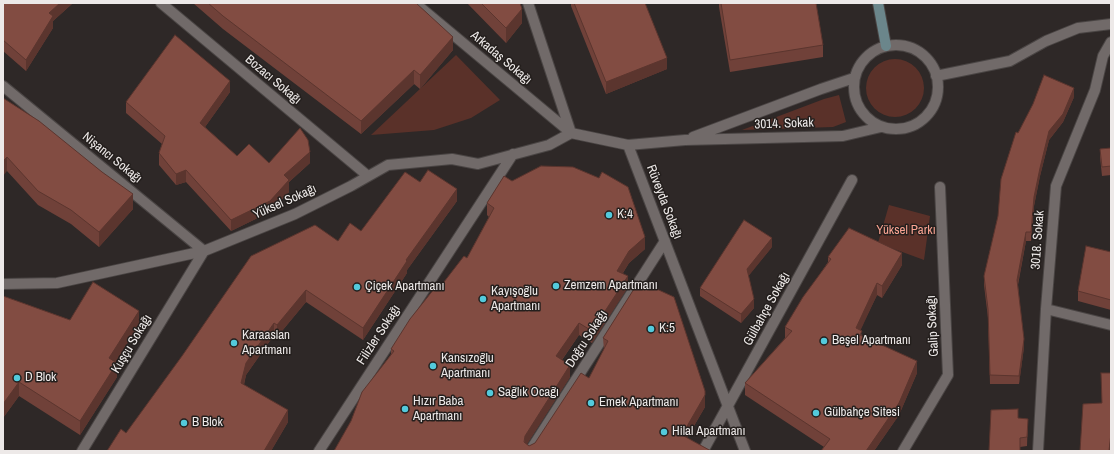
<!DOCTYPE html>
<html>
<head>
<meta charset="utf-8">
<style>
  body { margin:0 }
  #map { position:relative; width:1114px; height:454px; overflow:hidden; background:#2e2827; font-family:"Archivo Narrow",sans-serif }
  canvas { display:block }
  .frame { position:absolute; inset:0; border:4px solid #ede9e8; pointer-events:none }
</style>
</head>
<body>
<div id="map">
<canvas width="1114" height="454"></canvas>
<div class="frame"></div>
</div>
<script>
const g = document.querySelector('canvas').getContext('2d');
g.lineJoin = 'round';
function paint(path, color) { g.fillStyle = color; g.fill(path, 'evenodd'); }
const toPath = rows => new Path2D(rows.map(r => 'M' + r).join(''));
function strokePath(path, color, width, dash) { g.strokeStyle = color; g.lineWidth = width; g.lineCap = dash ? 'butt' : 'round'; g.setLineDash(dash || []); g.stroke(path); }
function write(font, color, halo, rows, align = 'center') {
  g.font = font + ' "Archivo Narrow",sans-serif'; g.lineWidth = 3; g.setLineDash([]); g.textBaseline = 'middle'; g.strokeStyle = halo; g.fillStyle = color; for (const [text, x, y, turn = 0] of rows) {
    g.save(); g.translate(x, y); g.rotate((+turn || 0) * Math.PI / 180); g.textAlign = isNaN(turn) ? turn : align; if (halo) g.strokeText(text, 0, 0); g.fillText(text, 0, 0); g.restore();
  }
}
paint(toPath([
  [456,55,500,100,471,118,434,130,371,135],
  '866 88a29 29 0 1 1 58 0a29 29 0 1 1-58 0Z',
  [839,95,846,122,833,127,742,130,824,99],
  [889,205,930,216,924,260,878,243]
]), '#5a3129');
const street = toPath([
  [161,3,368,176],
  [528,3,571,133,628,145,685,140,843,136,881,127],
  '854 87a42 42 0 1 1 84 0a42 42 0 1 1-84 0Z',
  [936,76,1010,61,1046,41,1078,28,1111,24],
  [3,86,204,251,82,451],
  [693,137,821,89,854,78],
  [628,145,745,451],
  [3,284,57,283,204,251,295,214,351,186,388,165,452,159,478,164,549,145,571,133,415,3],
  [1046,309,1111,325],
  [319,451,513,154],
  [530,451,665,241],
  [703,451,852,180],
  [903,451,948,375,940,187],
  [1038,451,1046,309,1056,186,1095,90,1103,56,1111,42]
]);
const secondary = toPath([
  [878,3,886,46]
]);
strokePath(street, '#4a4544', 12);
strokePath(secondary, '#4a4544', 12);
strokePath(street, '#716a69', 10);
strokePath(secondary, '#6b868b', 10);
paint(toPath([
  [3,3,73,3,53,21,53,28,26,71,3,51],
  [193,3,416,3,453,50,420,89,414,84,361,134,223,29],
  [467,3,520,3,522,23,506,43],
  [571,3,645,3,667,69,606,94,571,6],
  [719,3,816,3,823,45,823,57,730,72,719,7],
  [230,92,205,127,237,156,269,163,310,163,289,182,289,192,270,212,231,231,186,182,176,185,159,165,159,153,162,144,126,113,126,102],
  [1074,97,1063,122,1049,140,1040,176,1034,206,1031,241,1026,241,1018,285,1024,347,1019,384,990,384,988,318,984,285,984,276,1018,133],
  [3,98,133,209,99,247,71,224,38,205,7,171],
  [1111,148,1111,175,1102,176,1100,157,1100,149],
  [512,181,645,249,629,263,623,273,628,287,592,343,579,335,562,360,570,377,527,444,529,446,535,443,589,378,604,350,603,338,639,281,705,407,687,438,711,451,334,451,391,354,391,349,437,291,467,258,489,217,487,215,487,203],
  [420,182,457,201,407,270,407,273,363,340,306,302,277,337,274,335,246,375,244,385,288,422,271,451,107,451,338,241,361,231],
  [772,247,748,276,754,308,741,323,700,296,700,288],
  [1111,252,1111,310,1078,301,1078,291],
  [828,257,902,265,882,298,877,295,860,330,862,336,917,373,899,415,874,451,821,451,824,447,745,395,745,383,785,338,785,327,828,262],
  [3,296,70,320,139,325,115,362,117,377,80,435,19,396,3,418],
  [1018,418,1028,419,1027,446,1020,447]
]), '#704139');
paint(toPath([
  [60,3,73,3,53,21,53,28,26,71,26,60,49,13],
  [522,9,522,23,506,43,506,28],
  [453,37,453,50,420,89,420,75],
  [667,58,667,69,606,94,606,82],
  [414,70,414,84,361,134,361,121],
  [230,81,230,92,200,134,200,123],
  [1074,88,1074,97,1063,122,1049,140,1040,176,1034,206,1031,241,1031,232,1034,197,1040,168,1049,131],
  [310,152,310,163,289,182,289,192,270,212,231,231,231,220,284,175],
  [7,157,7,171,3,176,3,161],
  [186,170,186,182,176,185,176,174],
  [457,189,457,201,407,270,407,273,363,340,363,328,406,260],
  [133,194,133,209,99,247,99,232],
  [1026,232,1026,241,1017,288,1017,280],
  [645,237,645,249,629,263,617,282,617,271,629,251],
  [772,238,772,247,747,278,747,269],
  [902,253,902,265,882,298,882,286],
  [628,276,628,287,592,343,592,331],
  [877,283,877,295,856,340,856,328],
  [306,290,306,302,277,337,277,325],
  [754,299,754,308,741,323,741,314],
  [139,311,139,325,109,372,109,358],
  [274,323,274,335,246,375,241,395,241,383,246,363],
  [579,323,579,335,556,368,556,356],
  [1024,339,1024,347,1019,384,1019,376],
  [917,361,917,373,899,415,874,451,866,451],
  [117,363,117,377,80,435,80,421],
  [570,365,570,377,525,447,525,436],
  [19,382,19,396,3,418,3,404],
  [705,395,705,407,682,446,682,435],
  [288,410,288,422,271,451,264,451],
  [1111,433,1111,444,1110,451,1109,451]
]), '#5b352e');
const building = toPath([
  [3,3,60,3,49,13,53,16,26,60,3,40,3,3],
  [208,3,416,3,453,37,420,75,414,70,361,121,223,16,208,3],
  [481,3,520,3,522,9,506,28,481,3],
  [574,3,645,3,667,58,606,82,574,3],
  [721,3,816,3,823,45,730,60,721,3],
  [175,35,230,81,200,123,237,156,249,144,269,163,300,128,308,140,310,152,284,175,289,180,270,201,231,220,186,170,176,174,159,153,165,136,126,102,175,35],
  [1044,75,1074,88,1063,114,1049,131,1040,168,1034,197,1031,232,1026,232,1017,280,1024,339,1019,376,990,375,988,309,984,276,998,216,1001,179,1016,132,1018,133,1033,104,1044,75],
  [3,98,39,121,102,172,133,194,99,232,71,210,38,191,7,157,3,161,3,98],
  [1111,148,1111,166,1102,167,1100,149,1111,148],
  [541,166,573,167,599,178,602,172,628,187,645,237,629,251,617,271,628,276,592,331,579,323,556,356,570,365,525,436,524,442,529,446,535,443,581,373,589,378,608,341,603,338,639,281,674,297,705,391,705,395,682,435,711,451,334,451,351,421,362,392,394,351,391,349,410,319,434,289,437,291,464,256,467,258,494,208,487,203,504,176,512,181,541,166],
  [428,170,457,189,406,260,407,261,363,328,306,290,277,325,274,323,246,363,241,383,288,410,264,451,107,451,121,429,126,433,182,356,251,256,315,225,338,241,350,223,361,231,405,172,420,182,428,170],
  [744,220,772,238,747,269,754,299,741,314,700,288,744,220],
  [849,228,902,253,882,286,877,283,856,328,862,331,860,335,917,361,899,403,866,451,821,451,830,439,745,383,792,331,785,327,803,297,831,259,828,257,849,228],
  [1086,246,1111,252,1111,300,1078,291,1086,246],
  [93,282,139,311,109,358,117,363,80,421,19,382,3,404,3,296,70,320,93,282],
  [1101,373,1111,373,1111,433,1109,451,1080,451,1083,404,1102,403,1101,373],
  [1018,409,1018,418,1028,419,1027,437,1020,438,1020,451,989,451,991,410,1018,409]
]);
paint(building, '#824c42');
strokePath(building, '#5b352e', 1);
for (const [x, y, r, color] of [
  [609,215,4,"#53cadc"],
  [556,286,4,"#53cadc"],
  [357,287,4,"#53cadc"],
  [483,299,4,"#53cadc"],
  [651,329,4,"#53cadc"],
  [824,341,4,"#53cadc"],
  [234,343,4,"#53cadc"],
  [433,366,4,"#53cadc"],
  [17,378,4,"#53cadc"],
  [490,393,4,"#53cadc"],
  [591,403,4,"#53cadc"],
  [405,409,4,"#53cadc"],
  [816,413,4,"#53cadc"],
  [184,423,4,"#53cadc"],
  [664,432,4,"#53cadc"]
]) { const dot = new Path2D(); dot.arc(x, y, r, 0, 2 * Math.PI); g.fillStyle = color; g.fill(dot); strokePath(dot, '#241f1d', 1.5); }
write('13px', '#ede9e8', '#241f1d', [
  ["Arkadaş Sokağı",501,58,40],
  ["Bozacı Sokağı",273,80,40],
  ["3014. Sokak",784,124,-2],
  ["Nişancı Sokağı",112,158,39],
  ["Yüksel Sokağı",285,202,-24],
  ["Rüveyda Sokağı",664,202,69],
  ["3018. Sokak",1038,240,-86],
  ["Gülbahçe Sokağı",767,309,-61],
  ["Galip Sokağı",933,326,-93],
  ["Filizler Sokağı",379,335,-57],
  ["Doğru Sokağı",587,339,-57],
  ["Kuşçu Sokağı",132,344,-59]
]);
write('13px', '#ede9e8', '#241f1d', [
  ["K:4",617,215],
  ["Zemzem Apartmanı",564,286],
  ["Çiçek Apartmanı",365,287],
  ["Kayışoğlu",491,292],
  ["Apartmanı",491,307],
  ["K:5",659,329],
  ["Karaaslan",242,336],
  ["Apartmanı",242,351],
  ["Beşel Apartmanı",832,341],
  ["Kansızoğlu",441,359],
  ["Apartmanı",441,374],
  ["D Blok",25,378],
  ["Sağlık Ocağı",498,393],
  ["Hızır Baba",413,402],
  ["Apartmanı",413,417],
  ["Emek Apartmanı",599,403],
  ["Gülbahçe Sitesi",824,413],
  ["B Blok",192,423],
  ["Hilal Apartmanı",672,432]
], 'left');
write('13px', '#faa493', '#241f1d', [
  ["Yüksel Parkı",906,231]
]);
</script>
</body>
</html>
